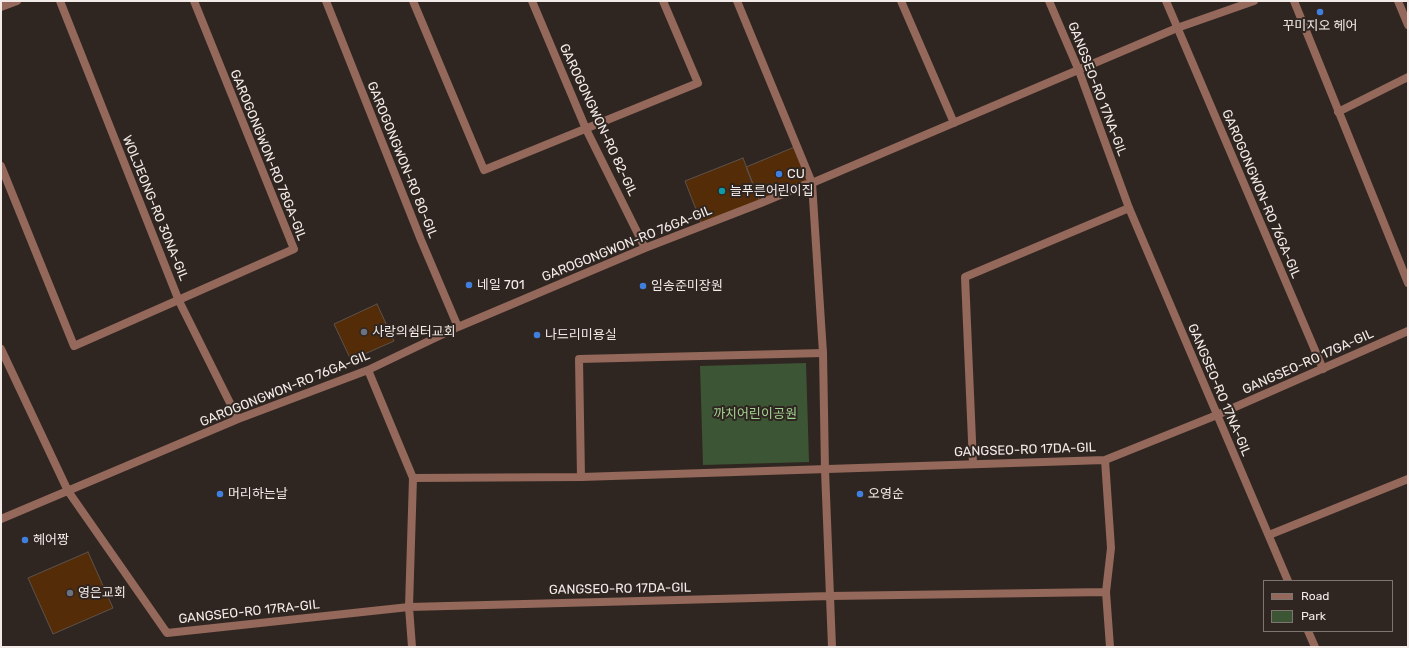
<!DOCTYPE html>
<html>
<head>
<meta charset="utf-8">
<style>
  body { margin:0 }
  #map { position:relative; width:1409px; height:648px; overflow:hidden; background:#302621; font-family:Rubik,sans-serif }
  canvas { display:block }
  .frame { position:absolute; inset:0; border:2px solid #f2ebe8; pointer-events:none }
  .legend { position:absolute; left:1263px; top:580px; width:130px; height:52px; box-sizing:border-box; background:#302621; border:1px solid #7e7571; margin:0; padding:5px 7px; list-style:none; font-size:12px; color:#f2ebe8 }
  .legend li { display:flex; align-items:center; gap:8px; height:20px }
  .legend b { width:20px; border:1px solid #7e7571 }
</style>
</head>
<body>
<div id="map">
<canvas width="1409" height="648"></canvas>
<div class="frame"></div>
<ul class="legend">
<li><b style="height:5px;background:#94685a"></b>Road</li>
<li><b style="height:11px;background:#3c5535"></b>Park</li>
</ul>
</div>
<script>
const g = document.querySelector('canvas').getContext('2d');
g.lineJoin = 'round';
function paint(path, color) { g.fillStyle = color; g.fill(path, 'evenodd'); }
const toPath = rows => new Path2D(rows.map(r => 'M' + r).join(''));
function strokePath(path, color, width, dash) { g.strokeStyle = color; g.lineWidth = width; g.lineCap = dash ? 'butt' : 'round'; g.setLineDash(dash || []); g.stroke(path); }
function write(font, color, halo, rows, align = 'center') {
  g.font = font + ' Rubik,"Noto Sans KR",sans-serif'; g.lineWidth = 4; g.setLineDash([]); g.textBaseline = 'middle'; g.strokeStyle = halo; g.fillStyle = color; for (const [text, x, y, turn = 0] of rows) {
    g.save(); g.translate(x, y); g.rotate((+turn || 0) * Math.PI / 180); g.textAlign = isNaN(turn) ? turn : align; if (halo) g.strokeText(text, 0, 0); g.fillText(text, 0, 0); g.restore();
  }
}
paint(toPath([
  [806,363,809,462,703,465,700,366]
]), '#3c5535');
const building = toPath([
  [797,146,811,181,760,202,746,167,797,146],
  [743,158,760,202,702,225,685,181,743,158],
  [377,304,394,341,351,360,334,324,377,304],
  [88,552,113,608,53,634,28,578,88,552]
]);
paint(building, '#552c08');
strokePath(building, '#5c524b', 1);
strokePath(toPath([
  [413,1,484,170,698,83,663,1],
  [1166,1,1323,369],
  [1398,1,1408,25],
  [1,7,17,1],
  [1338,112,1408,77],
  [1,166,74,346,294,249,194,1],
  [973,464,965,277,1129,208],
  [581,477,579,359,823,353]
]), '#94685a', 8);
strokePath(toPath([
  [60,1,179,301,238,419],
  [326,1,421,240,458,327],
  [532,1,586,129,645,248],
  [737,1,812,183,823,353,825,470,832,647],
  [901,1,954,123],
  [1049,1,1079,71,1129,208,1288,581],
  [1294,1,1408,283],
  [1,349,68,491,167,633,409,607,831,596,1106,592],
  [368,370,413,478,409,607,412,647],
  [1105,460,1111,548,1106,592,1110,647],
  [413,478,581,477,1105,460,1217,415,1408,331],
  [1,519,238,419,368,370,458,327,645,248,761,203,804,185,812,183,1177,28,1254,1],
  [1269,535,1408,479],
  [1308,631,1315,647]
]), '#94685a', 8);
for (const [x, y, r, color] of [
  [1320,12,4,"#3f7fe0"],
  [779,174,4,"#3f7fe0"],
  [722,191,4,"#0f9aa8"],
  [469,285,4,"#3f7fe0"],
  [643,286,4,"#3f7fe0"],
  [364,332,4,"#6b7280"],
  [537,335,4,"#3f7fe0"],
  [220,494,4,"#3f7fe0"],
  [860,494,4,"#3f7fe0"],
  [25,540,4,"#3f7fe0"],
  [70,593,4,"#6b7280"]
]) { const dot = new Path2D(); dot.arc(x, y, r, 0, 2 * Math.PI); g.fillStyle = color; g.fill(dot); strokePath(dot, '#302621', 1.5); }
write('13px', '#f2ebe8', '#302621', [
  ["꾸미지오 헤어",1320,26,"center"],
  ["CU",787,174],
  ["늘푸른어린이집",730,191],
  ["네일 701",477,285],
  ["임송준미장원",651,286],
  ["사랑의쉼터교회",372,332],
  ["나드리미용실",545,335],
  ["머리하는날",228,494],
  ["오영순",868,494],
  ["헤어짱",33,540],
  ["영은교회",78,593]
], 'left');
write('13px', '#f2ebe8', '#302621', [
  ["GANGSEO-RO 17NA-GIL",1097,89,69],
  ["GAROGONGWON-RO 82-GIL",598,120,65],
  ["GAROGONGWON-RO 78GA-GIL",268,155,68],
  ["GAROGONGWON-RO 80-GIL",402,160,68],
  ["GAROGONGWON-RO 76GA-GIL",1261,194,67],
  ["WOLJEONG-RO 30NA-GIL",155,208,68],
  ["GAROGONGWON-RO 76GA-GIL",627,244,-22],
  ["GANGSEO-RO 17GA-GIL",1308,362,-24],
  ["GAROGONGWON-RO 76GA-GIL",285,389,-22],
  ["GANGSEO-RO 17NA-GIL",1219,390,67],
  ["GANGSEO-RO 17DA-GIL",1025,450,-2],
  ["GANGSEO-RO 17DA-GIL",620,589,-1],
  ["GANGSEO-RO 17RA-GIL",249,612,-6]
]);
write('13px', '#a1d491', '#302621', [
  ["까치어린이공원",755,414]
]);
</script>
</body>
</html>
